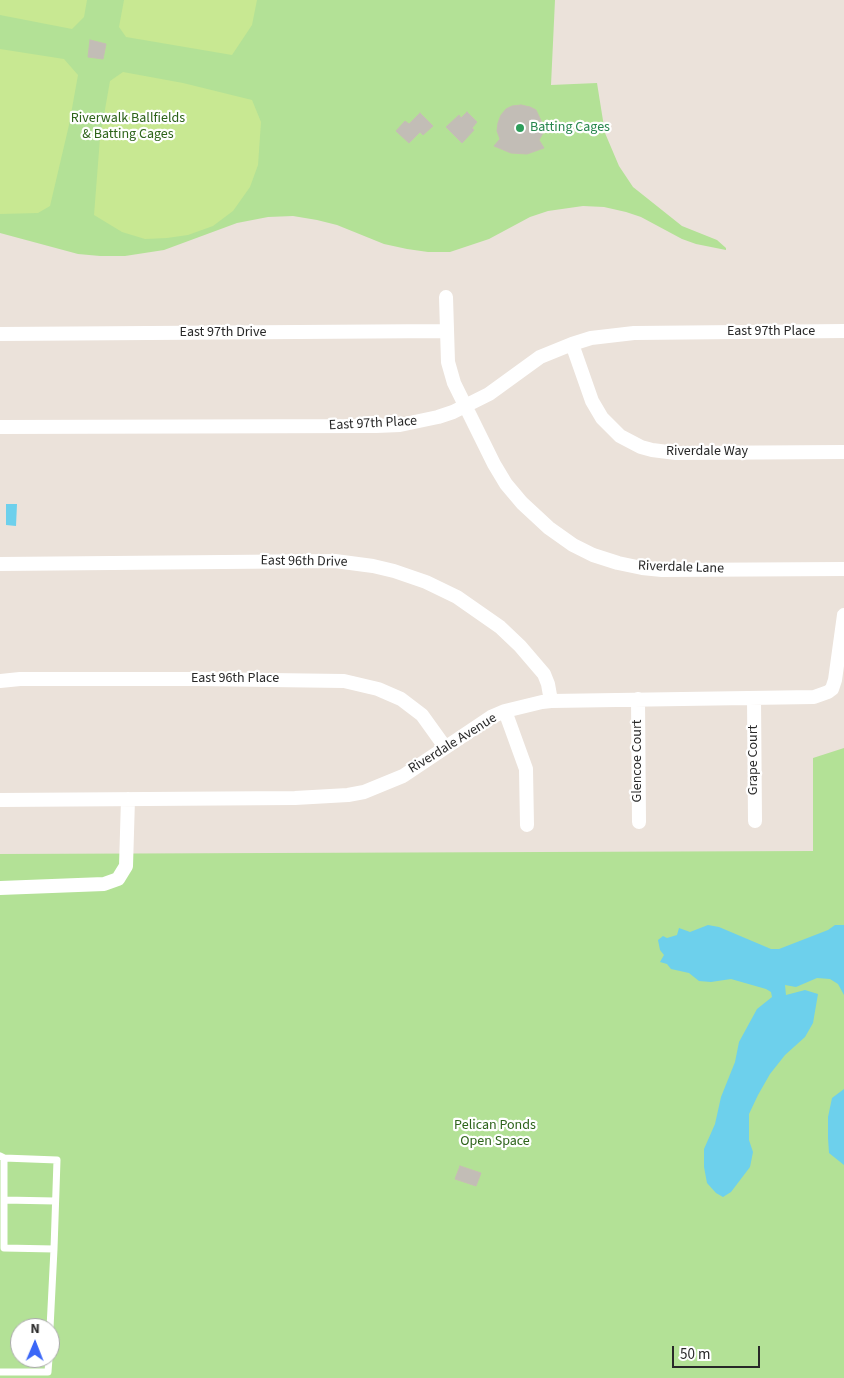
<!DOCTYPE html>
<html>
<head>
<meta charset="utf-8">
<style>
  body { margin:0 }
  #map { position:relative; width:844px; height:1378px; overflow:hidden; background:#ebe2da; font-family:"Source Sans 3",sans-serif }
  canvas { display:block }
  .north { position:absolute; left:10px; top:1318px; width:50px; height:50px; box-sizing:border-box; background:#fff; border:1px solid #a9a9a9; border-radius:50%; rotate:1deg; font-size:14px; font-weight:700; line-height:20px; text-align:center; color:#282828 }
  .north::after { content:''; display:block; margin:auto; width:18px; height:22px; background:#3b67f7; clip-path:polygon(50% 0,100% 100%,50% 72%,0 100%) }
  .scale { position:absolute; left:672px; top:1346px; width:88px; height:22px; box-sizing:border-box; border:2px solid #282828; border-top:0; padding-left:6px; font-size:15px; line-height:18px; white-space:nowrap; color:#282828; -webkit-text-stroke:4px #fff; paint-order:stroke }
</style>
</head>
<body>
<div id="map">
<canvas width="844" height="1378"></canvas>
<div class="north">N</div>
<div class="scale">50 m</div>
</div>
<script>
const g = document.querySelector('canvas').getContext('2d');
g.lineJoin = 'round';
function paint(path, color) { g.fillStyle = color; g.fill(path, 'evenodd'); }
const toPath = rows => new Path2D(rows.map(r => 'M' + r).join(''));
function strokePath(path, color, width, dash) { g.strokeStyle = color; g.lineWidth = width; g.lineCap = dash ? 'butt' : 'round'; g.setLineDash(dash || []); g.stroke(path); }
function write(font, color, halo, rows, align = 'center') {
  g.font = font + ' "Source Sans 3",sans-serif'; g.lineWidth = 4.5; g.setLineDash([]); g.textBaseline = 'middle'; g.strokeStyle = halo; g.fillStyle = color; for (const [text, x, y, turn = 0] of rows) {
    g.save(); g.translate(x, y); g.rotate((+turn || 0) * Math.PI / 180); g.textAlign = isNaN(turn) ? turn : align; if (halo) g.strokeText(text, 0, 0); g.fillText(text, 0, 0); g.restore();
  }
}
paint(toPath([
  [0,0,555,0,551,85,597,83,605,133,619,166,633,187,682,226,717,240,726,248,726,250,696,244,682,239,641,217,626,212,604,207,583,206,548,211,530,217,489,239,450,252,428,252,407,249,384,244,337,225,317,220,293,216,268,217,237,223,164,250,125,256,100,256,78,254,0,233],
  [844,748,844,1378,0,1378,0,854,813,851,813,758],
  [20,1328,50,1328,50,1358,20,1358]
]), '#b3e196');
paint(toPath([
  [0,0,87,0,84,17,72,29,0,15],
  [124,0,257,0,252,25,232,55,126,37,119,27],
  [0,49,64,59,78,75,69,125,50,206,38,213,0,214],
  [123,72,183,83,252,100,261,122,258,165,250,187,233,211,213,226,188,235,167,238,145,239,122,232,94,215,100,138,110,81]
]), '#c8e892');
paint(toPath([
  [6,504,17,504,16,526,6,525],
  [708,925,719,927,771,949,779,949,828,930,835,925,844,925,844,995,838,984,830,979,817,978,796,987,785,985,786,995,805,990,818,994,813,1023,805,1037,785,1055,770,1074,758,1095,749,1114,749,1140,753,1152,750,1167,731,1192,723,1197,716,1193,707,1183,704,1167,704,1149,715,1124,721,1097,735,1062,739,1042,757,1009,772,997,771,992,766,989,731,979,711,982,699,981,689,973,671,969,667,964,660,962,664,955,660,950,658,940,663,936,667,938,677,935,679,928,690,932],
  [844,1089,844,1165,829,1153,828,1138,828,1117,832,1098]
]), '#6dd0ec');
const building = toPath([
  [90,40,106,44,103,59,88,57,90,40],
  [521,105,530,107,536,110,543,125,543,133,539,140,544,148,527,154,511,153,494,146,500,139,497,131,498,123,501,115,506,109,512,106,521,105],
  [467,112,477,122,472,128,474,130,462,143,446,127,459,115,461,118,467,112],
  [420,113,433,126,423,135,420,132,409,143,396,131,405,121,409,124,420,113],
  [460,1166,481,1173,476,1186,455,1179,460,1166]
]);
paint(building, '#c2bdb6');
strokePath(building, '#c6beb4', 1);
strokePath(toPath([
  [0,1156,4,1158,57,1160,54,1249,4,1248,4,1158],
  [4,1200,55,1201],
  [50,1328,54,1249],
  [0,1372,48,1372,49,1358]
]), '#fff', 7);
strokePath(toPath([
  [446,297,448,362,454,383,494,464,506,484,522,503,549,528,573,545,593,555,618,563,642,568,662,570,844,569],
  [0,334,446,331],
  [572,344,592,401,602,418,620,436,641,447,652,450,676,453,844,452],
  [0,427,376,426,400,425,438,417,453,412,489,394,540,357,572,344,591,338,634,333,844,331],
  [0,564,335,561,373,566,394,571,426,582,457,597,500,627,520,646,544,674,548,684,551,701],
  [0,681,20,679,197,679,344,681,378,689,401,699,422,715,445,747],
  [754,698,755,821],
  [638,699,639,822],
  [505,711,526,769,527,825],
  [0,800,295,798,348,795,364,792,403,776,491,717,505,711,542,702,551,701,814,697,828,692,832,689,835,680,844,615],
  [0,888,104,884,118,879,126,866,128,799]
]), '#fff', 14);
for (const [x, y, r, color] of [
  [520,128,5,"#2e9e5b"]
]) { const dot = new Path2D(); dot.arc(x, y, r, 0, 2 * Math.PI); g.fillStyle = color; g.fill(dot); strokePath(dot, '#fff', 2); }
write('14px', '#2d631a', '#fff', [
  ["Riverwalk Ballfields",128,119],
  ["& Batting Cages",128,135],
  ["Pelican Ponds",495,1126],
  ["Open Space",495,1142]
]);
write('14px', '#27864d', '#fff', [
  ["Batting Cages",530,128]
], 'left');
write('14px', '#282828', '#fff', [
  ["East 97th Place",771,332],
  ["East 97th Drive",223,333],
  ["East 97th Place",373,424,-3],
  ["Riverdale Way",707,452],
  ["East 96th Drive",304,562,1],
  ["Riverdale Lane",681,568,2],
  ["East 96th Place",235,679],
  ["Riverdale Avenue",453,744,-32],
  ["Grape Court",754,760,-90],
  ["Glencoe Court",638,761,-90]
]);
</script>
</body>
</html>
